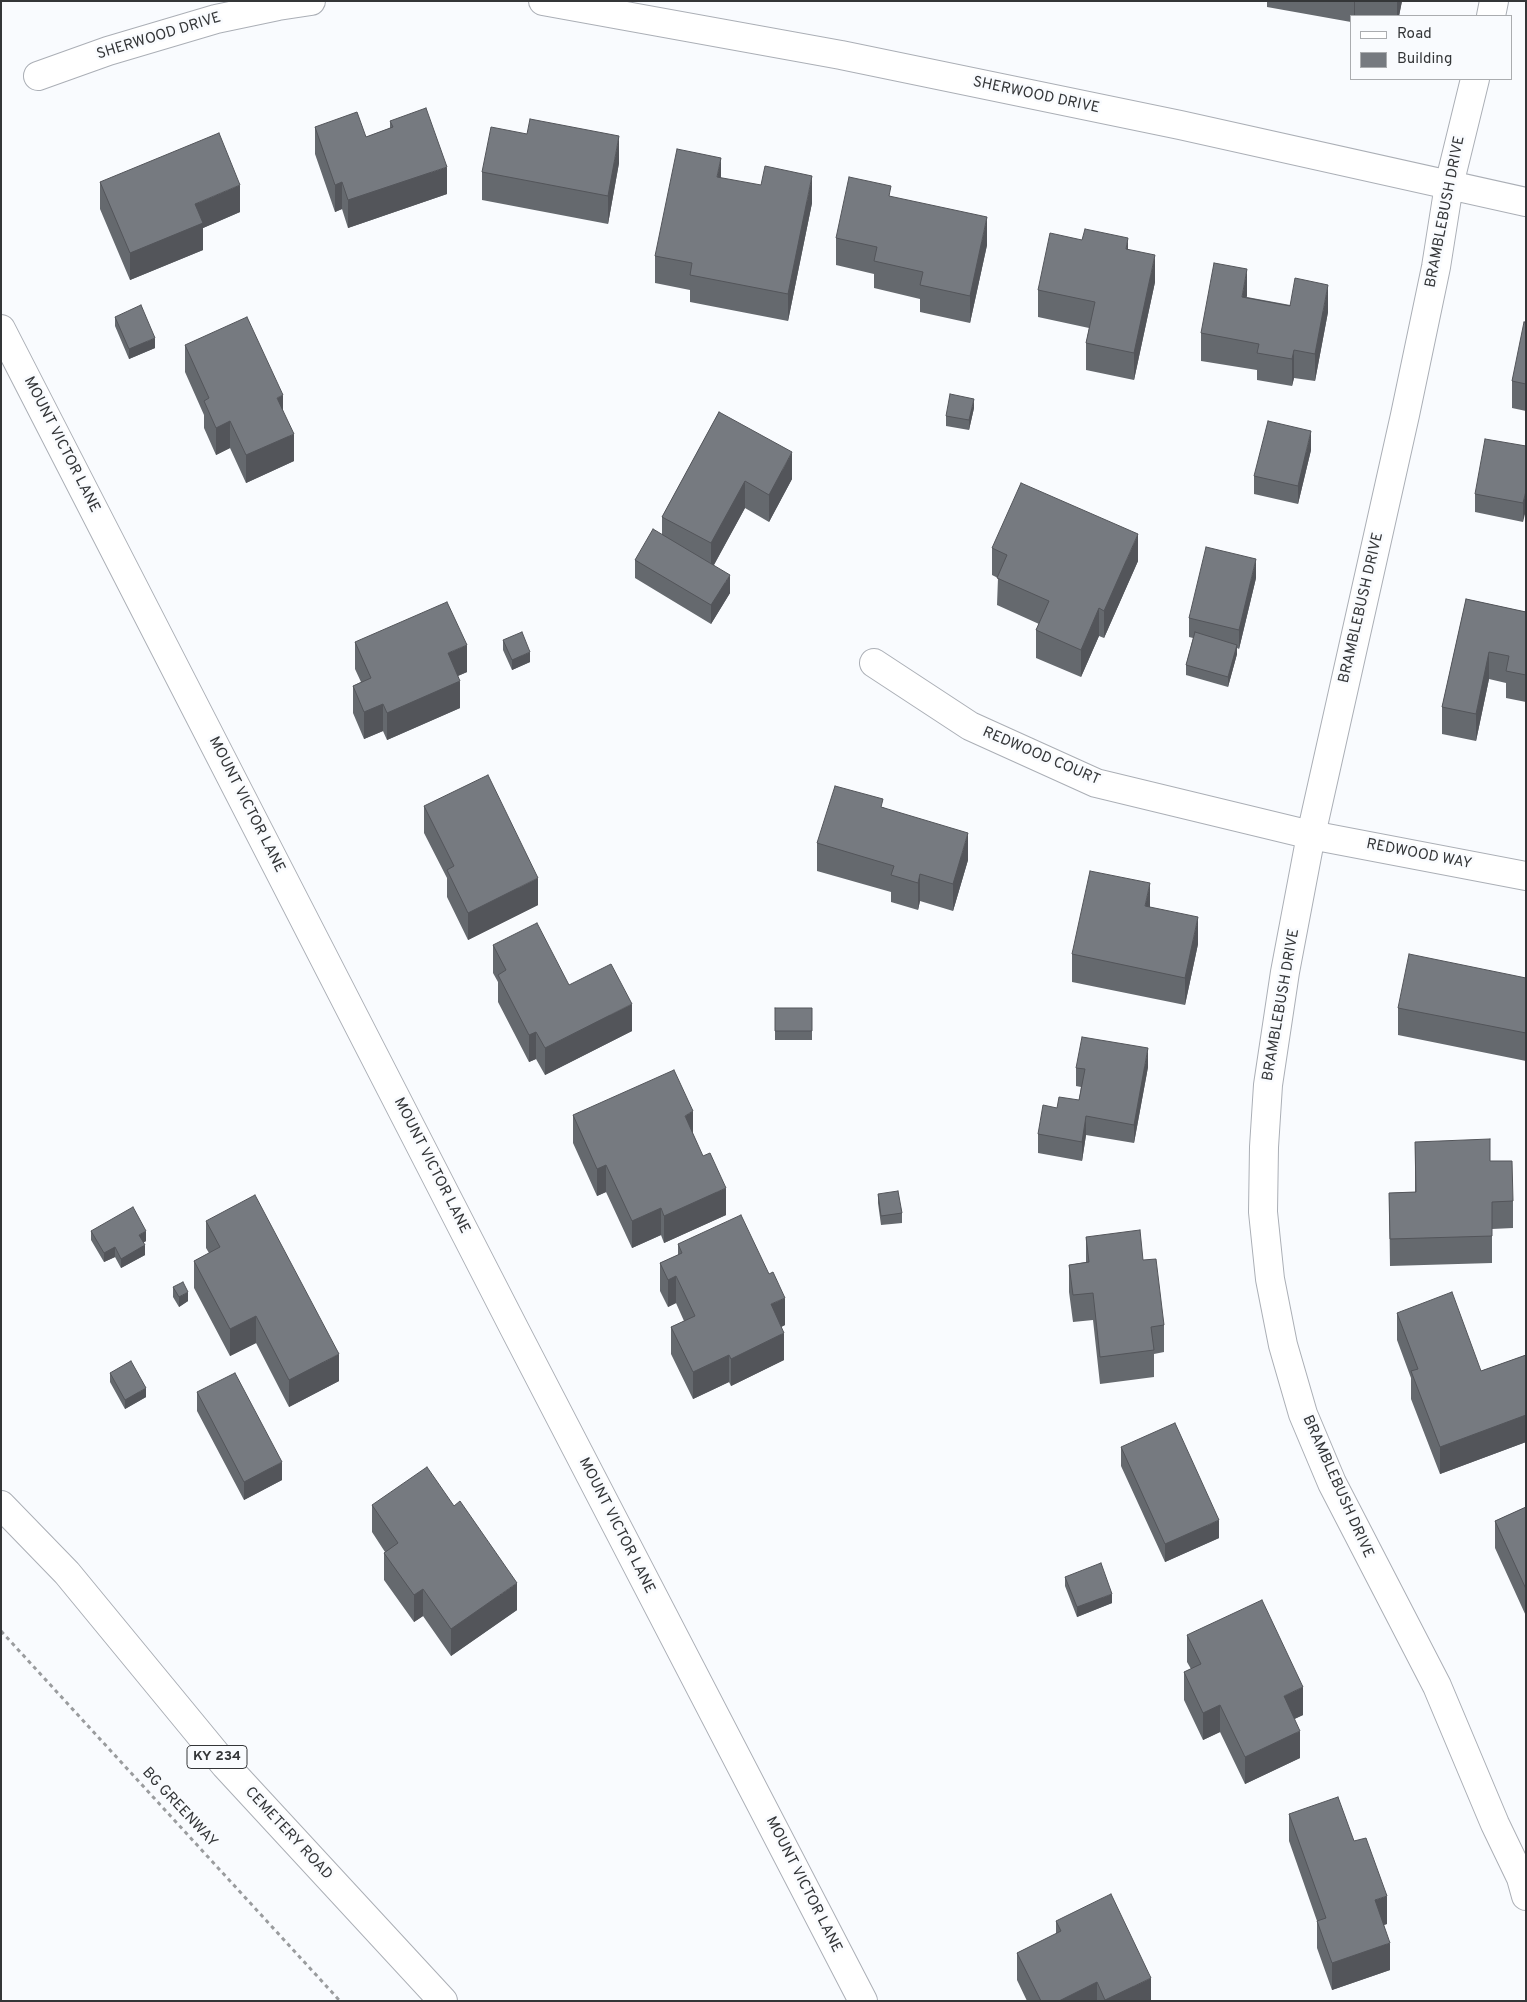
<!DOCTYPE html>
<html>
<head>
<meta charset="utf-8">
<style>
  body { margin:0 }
  #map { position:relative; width:1527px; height:2002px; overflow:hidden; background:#f9fbfe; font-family:Overpass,sans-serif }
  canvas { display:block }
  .frame { position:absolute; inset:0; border:2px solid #343638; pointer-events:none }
  .legend { position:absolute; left:1350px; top:15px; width:162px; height:65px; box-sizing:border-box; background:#f9fbfe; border:1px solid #aaacaf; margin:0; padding:6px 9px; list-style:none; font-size:15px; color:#343638 }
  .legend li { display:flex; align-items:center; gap:10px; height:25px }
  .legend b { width:25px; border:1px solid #aaacaf }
</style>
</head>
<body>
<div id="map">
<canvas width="1527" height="2002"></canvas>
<div class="frame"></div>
<ul class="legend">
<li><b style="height:6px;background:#fff"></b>Road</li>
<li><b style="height:14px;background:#767a80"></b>Building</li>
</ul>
</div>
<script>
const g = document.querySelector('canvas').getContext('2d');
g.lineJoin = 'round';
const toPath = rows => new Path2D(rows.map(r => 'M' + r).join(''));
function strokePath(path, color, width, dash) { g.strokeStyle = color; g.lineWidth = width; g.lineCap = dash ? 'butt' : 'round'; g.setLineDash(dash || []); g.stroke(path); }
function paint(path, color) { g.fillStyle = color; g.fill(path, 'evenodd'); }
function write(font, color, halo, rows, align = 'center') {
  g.font = font + ' Overpass,sans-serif'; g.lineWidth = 5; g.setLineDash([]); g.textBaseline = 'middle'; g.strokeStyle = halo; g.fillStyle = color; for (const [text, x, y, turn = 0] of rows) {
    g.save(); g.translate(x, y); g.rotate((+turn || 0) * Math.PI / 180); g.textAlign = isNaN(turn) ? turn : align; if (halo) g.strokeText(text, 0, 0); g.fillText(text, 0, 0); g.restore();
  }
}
const minor = toPath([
  [543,1,841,55,1180,125,1526,202],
  [1491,16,1494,1],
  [38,76,108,51,216,19,278,6,311,1],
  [1475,79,1449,185,1436,267,1405,415,1311,835,1285,972,1268,1085,1264,1147,1263,1212,1270,1279,1283,1345,1303,1414,1332,1483,1437,1686,1495,1824,1521,1878,1526,1896],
  [1,329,515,1330,863,2001],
  [874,663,970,726,1096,783,1311,835,1526,876]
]);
const primary = toPath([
  [1,1505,67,1573,225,1765,443,2001]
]);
strokePath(minor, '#abafb6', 30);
strokePath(primary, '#abafb6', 30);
strokePath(toPath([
  [1,1631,340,2001]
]), '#9a9c9e', 3, [4, 4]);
strokePath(minor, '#fff', 28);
strokePath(primary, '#fff', 28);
paint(toPath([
  [1267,1,1402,1,1399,16,1351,16,1351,22,1267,7],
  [390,121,447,194,348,228,342,209,335,212,315,154,315,127,366,137,390,128],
  [527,134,619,163,608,224,482,200,482,172],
  [721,178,812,203,788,321,690,302,690,290,655,283,655,256],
  [100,182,240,212,203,228,203,250,130,280,100,209],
  [891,197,987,245,970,323,920,312,920,299,874,288,874,274,836,265,836,238],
  [1128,249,1155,282,1134,380,1086,370,1086,343,1089,328,1038,317,1038,290],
  [1247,297,1328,312,1315,381,1294,378,1292,386,1257,380,1257,370,1201,361,1201,333],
  [115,317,155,348,129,359,115,326],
  [1526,322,1526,411,1512,408,1512,381],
  [185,345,283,412,294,461,246,483,230,448,216,455,204,428,204,415,185,372],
  [974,408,969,430,946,426,946,416],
  [719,412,792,479,769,522,745,508,714,565,730,593,711,624,635,578,635,560,662,535,662,517],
  [1526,446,1523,522,1475,512,1475,494],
  [1311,450,1298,504,1254,494,1254,476],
  [992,548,1138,561,1104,638,1099,636,1081,677,1036,658,1036,630,1039,624,997,605,998,578,992,575],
  [1256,578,1239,649,1237,648,1237,654,1228,687,1186,675,1186,665,1193,638,1189,637,1189,618],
  [1466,599,1526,612,1526,702,1506,698,1506,683,1489,679,1476,741,1442,734,1442,707],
  [503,640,530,662,512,670,503,650],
  [355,642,467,672,458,676,460,708,387,740,383,731,364,739,353,713,353,686,361,682,355,669],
  [424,806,538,905,468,940,447,897,447,878,424,833],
  [883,807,968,860,953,911,920,901,918,910,891,902,891,892,817,871,817,843],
  [1150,907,1198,944,1185,1005,1072,982,1072,954],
  [493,945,569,985,632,1031,545,1075,536,1059,529,1062,498,1002,498,982,493,973],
  [1526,978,1526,1061,1398,1035,1398,1008],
  [775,1008,812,1008,812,1040,775,1040],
  [1148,1067,1134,1143,1086,1135,1082,1161,1038,1153,1038,1134,1057,1108,1079,1100,1081,1087,1076,1086,1076,1068],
  [573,1115,693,1134,726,1215,664,1243,661,1235,632,1248,606,1192,597,1196,573,1143],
  [1415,1142,1490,1161,1513,1201,1513,1228,1492,1229,1492,1263,1390,1266,1389,1193,1415,1192],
  [878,1194,902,1213,902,1223,881,1225,878,1203],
  [206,1221,339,1381,289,1407,256,1343,230,1356,194,1288,194,1261,209,1253,206,1248],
  [91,1231,146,1241,143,1243,145,1255,121,1268,115,1257,104,1262,91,1240],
  [1086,1237,1143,1260,1164,1325,1164,1352,1154,1354,1154,1377,1100,1384,1093,1320,1073,1322,1069,1292,1069,1265,1086,1262],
  [678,1244,785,1325,781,1327,784,1360,731,1386,729,1382,693,1399,671,1354,671,1327,684,1321,676,1303,668,1307,660,1291,660,1263,678,1255],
  [173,1287,188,1301,179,1307,173,1297],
  [1397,1313,1481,1371,1526,1355,1526,1442,1440,1474,1411,1399,1411,1378,1397,1340],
  [110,1373,146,1397,125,1409,110,1382],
  [197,1392,282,1480,244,1500,197,1411],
  [1121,1447,1219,1538,1165,1562,1121,1466],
  [372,1505,517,1610,451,1656,423,1616,414,1622,384,1580,384,1553,385,1552,372,1532],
  [1526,1507,1526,1616,1495,1548,1495,1521],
  [1065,1577,1112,1603,1077,1617,1065,1586],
  [1187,1635,1303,1715,1294,1719,1300,1758,1245,1784,1220,1732,1203,1740,1184,1700,1184,1672,1191,1669,1187,1662],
  [1289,1814,1354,1841,1387,1924,1384,1925,1390,1970,1332,1990,1317,1948,1317,1921,1289,1841],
  [1056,1921,1151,2001,1027,2001,1017,1980,1017,1953,1056,1934]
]), '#65696e');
paint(toPath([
  [1354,1,1355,1,1355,16,1354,16],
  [1397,1,1402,1,1399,16,1397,16],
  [619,136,619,163,608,224,608,196],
  [721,158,721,185,717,177],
  [447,167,447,194,348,228,348,200],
  [812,176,812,203,788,321,788,294],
  [342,182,342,209,335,212,335,185],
  [240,185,240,212,203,228,203,250,130,280,130,253,195,204],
  [987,217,987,245,970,323,970,296],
  [1128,238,1128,265,1126,249],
  [1155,255,1155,282,1134,380,1134,353],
  [1247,269,1247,296,1242,324,1242,297],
  [1328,285,1328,312,1315,381,1315,354],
  [155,338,155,348,129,359,129,349],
  [1294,350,1294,378,1292,386,1292,359],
  [283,395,283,423,277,398],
  [974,399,974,408,969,430,969,420],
  [230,421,230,448,216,455,216,428],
  [1311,431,1311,450,1298,504,1298,486],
  [294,434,294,461,246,483,246,455],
  [792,452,792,479,769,522,769,495],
  [745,481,745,508,711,570,711,543],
  [1526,491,1526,510,1523,522,1523,503],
  [1138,534,1138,561,1104,638,1104,611],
  [1256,559,1256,578,1239,649,1239,630],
  [730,575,730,593,711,624,711,605],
  [1099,608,1099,636,1081,677,1081,650],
  [467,645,467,672,448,680,448,653],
  [1237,645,1237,654,1228,687,1228,677],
  [530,652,530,662,512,670,512,660],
  [1489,652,1489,679,1476,741,1476,714],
  [460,681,460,708,387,740,387,713],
  [383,704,383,731,364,739,364,712],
  [968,833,968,860,953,911,953,884],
  [920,874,920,901,918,910,918,883],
  [538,878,538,905,468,940,468,913],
  [1150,883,1150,911,1145,906],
  [1198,917,1198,944,1185,1005,1185,978],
  [632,1004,632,1031,545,1075,545,1048],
  [536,1032,536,1059,529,1062,529,1035],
  [1148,1048,1148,1067,1134,1143,1134,1125],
  [693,1111,693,1139,685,1116],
  [1086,1116,1086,1135,1082,1161,1082,1142],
  [606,1165,606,1192,597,1196,597,1169],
  [726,1188,726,1215,664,1243,664,1216],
  [661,1208,661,1235,632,1248,632,1221],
  [146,1231,146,1241,139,1245,139,1235],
  [145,1245,145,1255,121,1268,121,1259],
  [115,1247,115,1257,104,1262,104,1253],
  [676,1276,676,1303,668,1307,668,1280],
  [188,1292,188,1301,179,1307,179,1297],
  [785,1298,785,1325,771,1332,771,1304],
  [256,1316,256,1343,230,1356,230,1329],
  [784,1333,784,1360,731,1386,731,1359],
  [339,1354,339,1381,289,1407,289,1380],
  [729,1355,729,1382,693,1399,693,1372],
  [146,1388,146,1397,125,1409,125,1400],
  [1526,1415,1526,1442,1440,1474,1440,1447],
  [282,1462,282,1480,244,1500,244,1482],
  [1219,1520,1219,1538,1165,1562,1165,1544],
  [517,1583,517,1610,451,1656,451,1629],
  [423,1589,423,1616,414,1622,414,1595],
  [1112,1594,1112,1603,1077,1617,1077,1607],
  [1303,1687,1303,1715,1284,1724,1284,1696],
  [1220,1705,1220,1732,1203,1740,1203,1713],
  [1300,1731,1300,1758,1245,1784,1245,1757],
  [1387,1896,1387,1924,1375,1927,1375,1900],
  [1390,1943,1390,1970,1332,1990,1332,1963],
  [1151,1978,1151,2001,1105,2001,1105,2000],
  [1097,1982,1097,2001,1059,2001]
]), '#53555a');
const building = toPath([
  [426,108,447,167,348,200,342,182,335,185,315,127,357,112,366,137,393,127,390,121,426,108],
  [530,119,619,136,608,196,482,172,491,127,527,134,530,119],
  [219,133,240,185,195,204,203,223,130,253,100,182,219,133],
  [677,149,721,158,717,177,761,185,765,166,812,176,788,294,690,275,692,263,655,256,677,149],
  [849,177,891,186,889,196,987,217,970,296,920,285,923,272,874,261,877,247,836,238,849,177],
  [1085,229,1128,238,1126,249,1155,255,1134,353,1086,343,1095,302,1038,290,1050,233,1082,240,1085,229],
  [1214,263,1247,269,1242,297,1290,306,1295,278,1328,285,1315,354,1294,350,1292,359,1257,353,1259,344,1201,333,1214,263],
  [141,305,155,338,129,349,115,317,141,305],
  [247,317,283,395,277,398,294,434,246,455,230,421,216,428,204,401,209,398,185,345,247,317],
  [1524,322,1526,322,1526,384,1512,381,1524,322],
  [950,394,974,399,969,420,946,416,950,394],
  [719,412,792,452,769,495,745,481,711,543,662,517,719,412],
  [1268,421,1311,431,1298,486,1254,476,1268,421],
  [1485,439,1526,446,1526,491,1523,503,1475,494,1485,439],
  [1021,483,1138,534,1104,611,1099,608,1081,650,1036,630,1049,601,997,578,1007,555,992,548,1021,483],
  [653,529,730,575,711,605,635,560,653,529],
  [1206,547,1256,559,1239,630,1189,618,1206,547],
  [1466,599,1526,612,1526,675,1506,671,1509,656,1489,652,1476,714,1442,707,1466,599],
  [447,602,467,645,448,653,460,681,387,713,383,704,364,712,353,686,371,678,355,642,447,602],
  [522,632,530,652,512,660,503,640,522,632],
  [1195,632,1237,645,1228,677,1186,665,1195,632],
  [488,775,538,878,468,913,447,870,454,866,424,806,488,775],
  [835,786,883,799,881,807,968,833,953,884,920,874,918,883,891,875,894,866,817,843,835,786],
  [1090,871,1150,883,1145,906,1198,917,1185,978,1072,954,1090,871],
  [537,923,569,985,611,964,632,1004,545,1048,536,1032,529,1035,498,975,506,970,493,945,537,923],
  [1409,954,1526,978,1526,1033,1398,1008,1409,954],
  [775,1008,812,1008,812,1031,775,1031,775,1008],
  [1082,1037,1148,1048,1134,1125,1086,1116,1082,1142,1038,1134,1043,1105,1057,1108,1059,1097,1079,1100,1085,1069,1076,1068,1082,1037],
  [674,1070,693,1111,685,1116,703,1156,710,1153,726,1188,664,1216,661,1208,632,1221,606,1165,597,1169,573,1115,674,1070],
  [1490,1139,1490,1161,1512,1161,1513,1201,1492,1202,1492,1236,1390,1239,1389,1193,1416,1192,1415,1142,1490,1139],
  [898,1191,902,1213,881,1216,878,1194,898,1191],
  [255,1195,339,1354,289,1380,256,1316,230,1329,194,1261,220,1247,206,1221,255,1195],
  [133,1207,146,1231,139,1235,145,1245,121,1259,115,1247,104,1253,91,1231,133,1207],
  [741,1215,769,1274,773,1272,785,1298,771,1304,784,1333,731,1359,729,1355,693,1372,671,1327,695,1316,676,1276,668,1280,660,1263,682,1253,678,1244,741,1215],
  [1140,1230,1143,1260,1156,1259,1164,1325,1151,1327,1154,1350,1100,1357,1093,1293,1073,1295,1069,1265,1089,1262,1086,1237,1140,1230],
  [183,1282,188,1292,179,1297,173,1287,183,1282],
  [1452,1292,1481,1371,1526,1355,1526,1415,1440,1447,1411,1371,1418,1369,1397,1313,1452,1292],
  [131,1361,146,1388,125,1400,110,1373,131,1361],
  [235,1373,282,1462,244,1482,197,1392,235,1373],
  [1175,1423,1219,1520,1165,1544,1121,1447,1175,1423],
  [427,1467,454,1506,460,1501,517,1583,451,1629,423,1589,414,1595,384,1553,398,1543,372,1505,427,1467],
  [1526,1507,1526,1589,1495,1521,1526,1507],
  [1101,1563,1112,1594,1077,1607,1065,1577,1101,1563],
  [1262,1600,1303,1687,1284,1696,1300,1731,1245,1757,1220,1705,1203,1713,1184,1672,1201,1664,1187,1635,1262,1600],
  [1338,1797,1354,1841,1366,1838,1387,1896,1375,1900,1390,1943,1332,1963,1317,1921,1326,1918,1289,1814,1338,1797],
  [1111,1894,1151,1978,1105,2000,1097,1982,1059,2001,1041,2001,1017,1953,1061,1931,1056,1921,1111,1894]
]);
paint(building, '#767a80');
strokePath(building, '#53555a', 1);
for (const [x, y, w] of [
  [217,1757,60]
]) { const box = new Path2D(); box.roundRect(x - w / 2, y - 11.5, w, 23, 4); g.fillStyle = '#f9fbfe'; g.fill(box); strokePath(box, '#343638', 1); }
write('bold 14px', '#343638', null, [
  ["KY 234",217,1757]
]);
write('15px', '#343638', '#f9fbfe', [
  ["SHERWOOD DRIVE",159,37,-17],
  ["SHERWOOD DRIVE",1036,96,12],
  ["BRAMBLEBUSH DRIVE",1446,212,-79],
  ["MOUNT VICTOR LANE",61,445,63],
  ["BRAMBLEBUSH DRIVE",1362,608,-77],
  ["REDWOOD COURT",1041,757,23],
  ["MOUNT VICTOR LANE",246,805,63],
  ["REDWOOD WAY",1419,855,11],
  ["BRAMBLEBUSH DRIVE",1282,1005,-80],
  ["MOUNT VICTOR LANE",431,1166,63],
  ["BRAMBLEBUSH DRIVE",1337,1487,66],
  ["MOUNT VICTOR LANE",616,1526,63],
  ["BG GREENWAY",179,1808,47],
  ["CEMETERY ROAD",288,1834,47],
  ["MOUNT VICTOR LANE",803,1885,63]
]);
</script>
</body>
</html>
